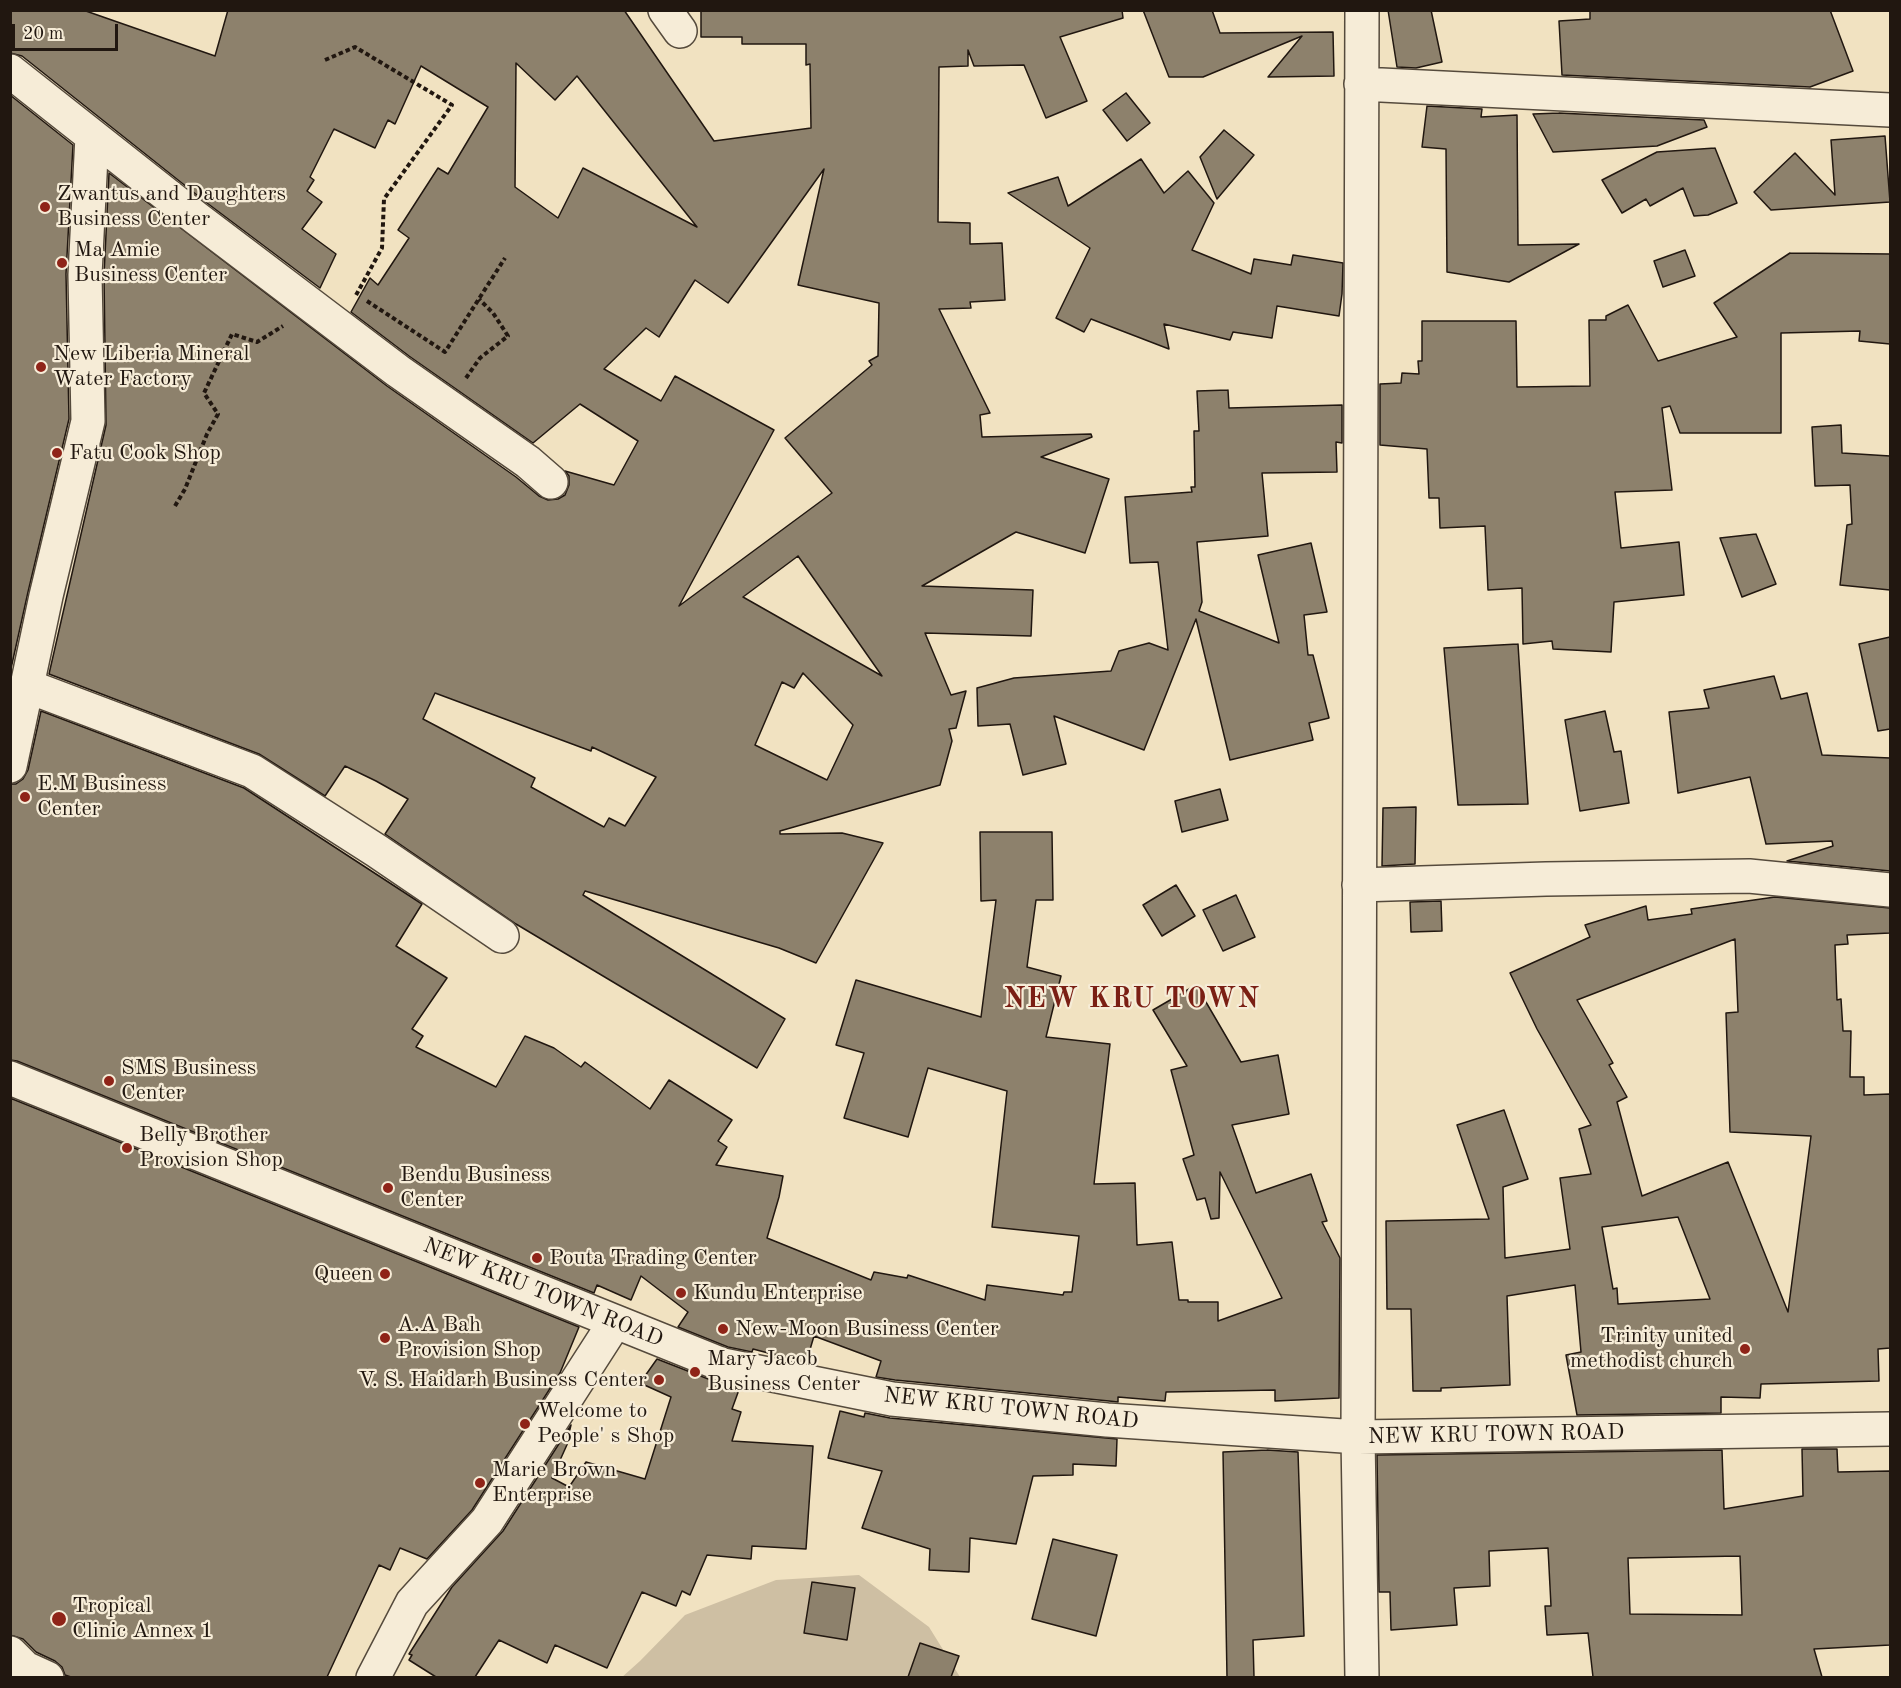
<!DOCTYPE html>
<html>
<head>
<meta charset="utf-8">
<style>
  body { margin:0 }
  #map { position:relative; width:1901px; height:1688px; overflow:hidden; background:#f1e2c1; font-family:"Old Standard TT",serif }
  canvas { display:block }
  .frame { position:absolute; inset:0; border:12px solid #211710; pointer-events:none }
  .scale { position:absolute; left:12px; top:24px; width:106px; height:27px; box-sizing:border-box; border:3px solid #211710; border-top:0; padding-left:8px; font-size:18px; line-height:21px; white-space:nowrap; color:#211710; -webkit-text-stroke:4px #f6ecd7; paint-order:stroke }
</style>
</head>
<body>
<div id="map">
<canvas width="1901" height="1688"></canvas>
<div class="frame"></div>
<div class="scale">20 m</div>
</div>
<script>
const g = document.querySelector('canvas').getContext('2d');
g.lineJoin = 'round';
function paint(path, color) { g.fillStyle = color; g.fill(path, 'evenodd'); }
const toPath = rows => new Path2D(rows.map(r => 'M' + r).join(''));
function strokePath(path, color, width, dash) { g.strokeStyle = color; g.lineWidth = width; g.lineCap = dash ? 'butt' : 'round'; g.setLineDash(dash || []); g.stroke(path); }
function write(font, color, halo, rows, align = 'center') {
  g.font = font + ' "Old Standard TT",serif'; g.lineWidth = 4.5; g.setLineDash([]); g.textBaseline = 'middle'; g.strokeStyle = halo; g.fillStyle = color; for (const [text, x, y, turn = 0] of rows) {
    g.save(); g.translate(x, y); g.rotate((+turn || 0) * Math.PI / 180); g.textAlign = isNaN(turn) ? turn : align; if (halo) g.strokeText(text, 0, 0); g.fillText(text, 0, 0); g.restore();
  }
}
paint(toPath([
  [859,1575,929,1627,960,1677,621,1678,640,1661,685,1615,776,1580]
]), '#cebfa3');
const building = toPath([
  [10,10,83,10,215,56,228,10,624,10,714,141,811,128,810,64,806,65,806,44,742,44,742,37,701,37,701,10,1122,10,1123,18,1060,37,1087,101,1046,118,1024,65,974,66,968,50,968,66,939,67,938,222,970,223,970,244,1002,243,1005,300,970,302,971,308,939,309,990,413,980,415,982,437,1091,434,1092,437,1041,457,1109,479,1085,553,1016,532,922,586,1033,590,1031,636,925,633,951,695,966,691,956,728,949,729,952,741,940,785,780,831,780,834,842,833,883,843,816,963,779,948,585,891,583,895,785,1019,757,1068,516,924,385,834,408,799,376,781,345,766,325,796,259,754,49,674,106,425,104,275,109,173,387,386,516,477,539,496,548,500,558,499,565,495,569,485,569,476,565,471,614,485,638,441,580,404,533,443,409,356,351,312,370,278,378,285,409,238,398,230,438,168,448,174,488,107,421,66,395,124,388,120,375,148,334,129,310,177,314,180,307,191,322,202,302,229,336,254,320,288,207,203,22,56,10,53,10,10],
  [516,63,555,100,577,76,697,227,583,168,558,218,515,187,516,63],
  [824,169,798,285,879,303,878,356,869,361,872,365,785,438,832,493,679,606,774,430,675,376,661,401,604,369,646,328,659,337,695,280,728,303,824,169],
  [798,556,882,676,743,597,798,556],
  [803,673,853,725,827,780,755,745,782,682,794,688,803,673],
  [435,693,591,751,592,747,656,777,625,826,609,818,604,827,531,787,535,778,423,719,435,693],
  [1143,10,1212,10,1220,33,1333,32,1334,76,1268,77,1302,36,1203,77,1169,77,1143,10],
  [1388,10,1431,10,1442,62,1416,68,1397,67,1388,10],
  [1590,10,1830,10,1853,71,1810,87,1562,75,1559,21,1590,19,1590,10],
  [1126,93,1150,123,1127,141,1103,110,1126,93],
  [10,95,73,145,66,274,69,419,28,592,10,673,10,95],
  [1427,106,1482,109,1481,117,1517,115,1518,245,1579,244,1509,282,1447,272,1446,149,1422,147,1427,106],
  [1559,113,1704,120,1707,127,1657,146,1553,152,1533,114,1559,113],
  [1224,130,1254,155,1217,199,1200,157,1224,130],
  [1885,136,1890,202,1771,210,1754,192,1795,153,1835,195,1831,140,1885,136],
  [1715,148,1737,203,1708,215,1694,216,1683,188,1650,206,1646,199,1622,213,1602,180,1657,152,1715,148],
  [1141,159,1164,193,1188,171,1214,203,1192,250,1251,274,1254,259,1291,265,1293,255,1343,263,1342,294,1339,316,1277,306,1272,338,1233,332,1230,340,1164,324,1169,349,1091,319,1084,332,1056,318,1090,248,1008,193,1058,177,1068,206,1141,159],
  [1685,250,1695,276,1663,287,1654,261,1685,250],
  [1790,253,1890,254,1890,344,1859,341,1860,331,1781,333,1781,433,1680,433,1670,406,1662,408,1672,490,1615,492,1621,548,1679,542,1684,595,1614,602,1611,652,1553,649,1552,641,1523,644,1522,588,1488,590,1485,526,1440,528,1439,498,1429,498,1427,449,1380,445,1380,384,1401,383,1402,373,1419,374,1418,361,1422,361,1422,321,1516,321,1517,387,1590,386,1589,320,1606,320,1606,316,1628,305,1658,361,1737,337,1714,303,1790,253],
  [1228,390,1229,408,1342,405,1342,443,1336,442,1337,472,1262,473,1268,536,1197,542,1202,602,1199,611,1279,643,1258,555,1311,543,1327,612,1304,615,1308,655,1313,655,1329,718,1309,723,1313,740,1230,760,1196,619,1144,750,1054,716,1066,764,1023,775,1010,724,978,726,977,688,1014,678,1111,671,1119,651,1149,643,1168,650,1158,562,1130,563,1125,497,1192,492,1191,487,1195,487,1194,431,1199,431,1197,391,1228,390],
  [1841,425,1842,453,1890,456,1890,590,1840,585,1847,525,1852,524,1850,485,1815,486,1812,427,1841,425],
  [1756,534,1776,584,1742,597,1720,538,1756,534],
  [1890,637,1890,729,1878,731,1859,644,1890,637],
  [1518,644,1528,804,1458,805,1444,648,1518,644],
  [1774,676,1781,699,1807,693,1822,755,1890,758,1890,871,1787,861,1833,846,1832,841,1766,844,1750,777,1678,793,1669,712,1709,708,1704,690,1774,676],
  [41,711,244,788,422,904,396,946,447,978,412,1029,423,1036,416,1047,496,1087,525,1036,554,1048,581,1067,585,1062,650,1109,669,1080,732,1120,718,1141,727,1147,716,1165,783,1176,779,1197,767,1238,871,1280,874,1272,907,1278,908,1275,985,1300,987,1285,1063,1295,1064,1292,1072,1292,1079,1236,992,1227,1007,1091,928,1068,908,1137,844,1118,864,1053,836,1045,856,980,981,1017,996,900,981,901,980,832,1052,832,1053,900,1036,900,1027,967,1061,976,1046,1037,1110,1044,1094,1184,1135,1183,1137,1245,1172,1242,1179,1300,1188,1300,1188,1302,1218,1302,1218,1321,1282,1298,1220,1172,1219,1218,1211,1219,1205,1198,1197,1200,1183,1159,1194,1155,1171,1070,1187,1066,1153,1010,1196,985,1241,1062,1278,1055,1289,1114,1232,1125,1256,1193,1311,1174,1327,1221,1322,1222,1340,1258,1339,1398,1275,1401,1275,1390,1222,1391,1166,1392,1165,1401,1118,1397,1118,1402,1109,1401,895,1380,876,1377,881,1361,814,1336,806,1363,753,1349,752,1352,728,1347,678,1327,688,1312,641,1276,631,1300,597,1285,594,1293,17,1061,10,1060,10,784,16,784,23,779,28,770,41,711],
  [1605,711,1614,752,1621,751,1629,803,1580,811,1565,720,1605,711],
  [1220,789,1228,820,1182,832,1175,801,1220,789],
  [1416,807,1415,864,1382,866,1383,808,1416,807],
  [1176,885,1195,916,1162,936,1143,905,1176,885],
  [1236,895,1255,937,1223,951,1203,910,1236,895],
  [1775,897,1890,908,1890,933,1847,935,1848,944,1835,945,1837,1000,1841,999,1843,1031,1851,1031,1850,1077,1864,1077,1864,1095,1890,1094,1890,1348,1878,1349,1879,1381,1761,1384,1760,1398,1721,1397,1721,1413,1577,1415,1566,1355,1581,1352,1575,1285,1507,1296,1510,1385,1441,1388,1441,1391,1413,1391,1411,1309,1387,1309,1386,1221,1489,1219,1457,1125,1504,1110,1528,1179,1503,1187,1505,1258,1570,1249,1560,1178,1591,1174,1579,1129,1591,1125,1537,1029,1510,973,1590,937,1585,925,1646,906,1648,920,1692,914,1691,909,1775,897],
  [1735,939,1738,1012,1726,1013,1730,1132,1811,1136,1788,1312,1728,1162,1642,1196,1617,1102,1627,1097,1609,1065,1613,1063,1577,1000,1735,939],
  [1678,1217,1710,1299,1618,1304,1617,1288,1613,1289,1602,1227,1678,1217],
  [1441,901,1442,931,1411,932,1410,902,1441,901],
  [10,1098,579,1327,560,1373,472,1510,427,1559,400,1548,390,1570,379,1565,327,1677,71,1677,65,1675,62,1667,55,1661,36,1652,23,1639,10,1635,10,1098],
  [657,1359,716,1382,740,1387,732,1409,741,1412,732,1441,813,1446,806,1549,752,1546,751,1559,707,1555,690,1595,682,1591,676,1606,642,1592,607,1668,555,1645,547,1663,499,1640,475,1677,436,1677,409,1660,412,1655,409,1654,452,1587,503,1531,571,1425,568,1437,570,1438,552,1478,569,1487,586,1462,645,1479,671,1397,640,1383,657,1359],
  [840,1411,864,1417,865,1413,890,1418,1117,1439,1116,1466,1073,1464,1073,1475,1033,1476,1016,1544,970,1538,969,1572,929,1570,930,1549,862,1528,882,1471,828,1458,840,1411],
  [1802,1449,1837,1449,1838,1472,1890,1471,1890,1645,1814,1649,1822,1677,1593,1677,1588,1633,1547,1635,1545,1606,1551,1606,1548,1548,1489,1551,1490,1586,1454,1588,1457,1625,1391,1630,1390,1592,1379,1592,1377,1455,1722,1450,1724,1509,1803,1496,1802,1449],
  [1740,1556,1742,1615,1630,1614,1628,1558,1740,1556],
  [1267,1450,1298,1452,1304,1636,1253,1640,1254,1677,1227,1677,1223,1452,1267,1450],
  [1053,1539,1117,1555,1096,1636,1032,1619,1053,1539],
  [812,1582,855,1588,847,1640,804,1633,812,1582],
  [920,1643,959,1656,951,1677,908,1677,920,1643]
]);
paint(building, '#8d816c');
strokePath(building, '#211710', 1.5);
const street = toPath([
  [665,10,680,31],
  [10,71,196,218,398,371,528,462,551,482],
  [1361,84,1890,110],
  [27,686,252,771,377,851,502,936],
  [10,766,46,596,88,421,85,275,92,136],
  [1359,885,1546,879,1749,876,1890,890],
  [10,1078,723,1365,892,1399,1107,1420,1358,1437,1890,1429],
  [10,1653,25,1668,47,1678],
  [373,1678,412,1603,487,1521,615,1322],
  [1362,1678,1358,1437,1362,10]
]);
strokePath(street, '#554a3c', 36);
strokePath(toPath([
  [325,60,355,47,452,105,384,199,382,248,355,297],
  [367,301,445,352,505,258],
  [466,378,480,358,508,336,493,313,479,299],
  [175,506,185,489,207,434,218,414,204,393,232,334,257,342,283,326]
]), '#211710', 4, [4.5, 3]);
strokePath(street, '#f6ecd7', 33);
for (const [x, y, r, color] of [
  [45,207,6,"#8f2418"],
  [62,263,6,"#8f2418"],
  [41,367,6,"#8f2418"],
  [57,453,6,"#8f2418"],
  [25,797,6,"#8f2418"],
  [109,1081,6,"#8f2418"],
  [127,1148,6,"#8f2418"],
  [388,1188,6,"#8f2418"],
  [537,1258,6,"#8f2418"],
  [385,1274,6,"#8f2418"],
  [681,1293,6,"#8f2418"],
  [723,1329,6,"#8f2418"],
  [385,1338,6,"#8f2418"],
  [1745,1349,6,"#8f2418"],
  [695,1372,6,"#8f2418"],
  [659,1380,6,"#8f2418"],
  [525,1424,6,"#8f2418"],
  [480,1483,6,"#8f2418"],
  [59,1619,8,"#8f2418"]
]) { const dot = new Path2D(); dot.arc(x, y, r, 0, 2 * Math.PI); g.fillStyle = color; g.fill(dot); strokePath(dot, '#f6ecd7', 2); }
write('22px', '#211710', '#f6ecd7', [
  ["Zwantus and Daughters",57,194],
  ["Business Center",57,219],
  ["Ma Amie",74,250],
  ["Business Center",74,275],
  ["New Liberia Mineral",53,354],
  ["Water Factory",53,379],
  ["Fatu Cook Shop",69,453],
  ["E.M Business",37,784],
  ["Center",37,809],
  ["SMS Business",121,1068],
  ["Center",121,1093],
  ["Belly Brother",139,1135],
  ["Provision Shop",139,1160],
  ["Bendu Business",400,1175],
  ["Center",400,1200],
  ["Pouta Trading Center",549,1258],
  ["Queen",373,1274,"right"],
  ["Kundu Enterprise",693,1293],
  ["A.A Bah",397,1325],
  ["Provision Shop",397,1350],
  ["New-Moon Business Center",735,1329],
  ["Trinity united",1733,1336,"right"],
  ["methodist church",1733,1361,"right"],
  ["Mary Jacob",707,1359],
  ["Business Center",707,1384],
  ["V. S. Haidarh Business Center",647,1380,"right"],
  ["Welcome to",537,1411],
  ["People' s Shop",537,1436],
  ["Marie Brown",492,1470],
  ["Enterprise",492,1495],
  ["Tropical",72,1606],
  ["Clinic Annex 1",72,1631]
], 'left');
write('22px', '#211710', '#f6ecd7', [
  ["NEW KRU TOWN ROAD",543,1293,22],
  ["NEW KRU TOWN ROAD",1011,1409,6],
  ["NEW KRU TOWN ROAD",1496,1435,-1]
]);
g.letterSpacing = '1.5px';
write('bold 28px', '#7a1f14', '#f6ecd7', [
  ["NEW KRU TOWN",1132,1000]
]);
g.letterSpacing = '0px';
</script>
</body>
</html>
